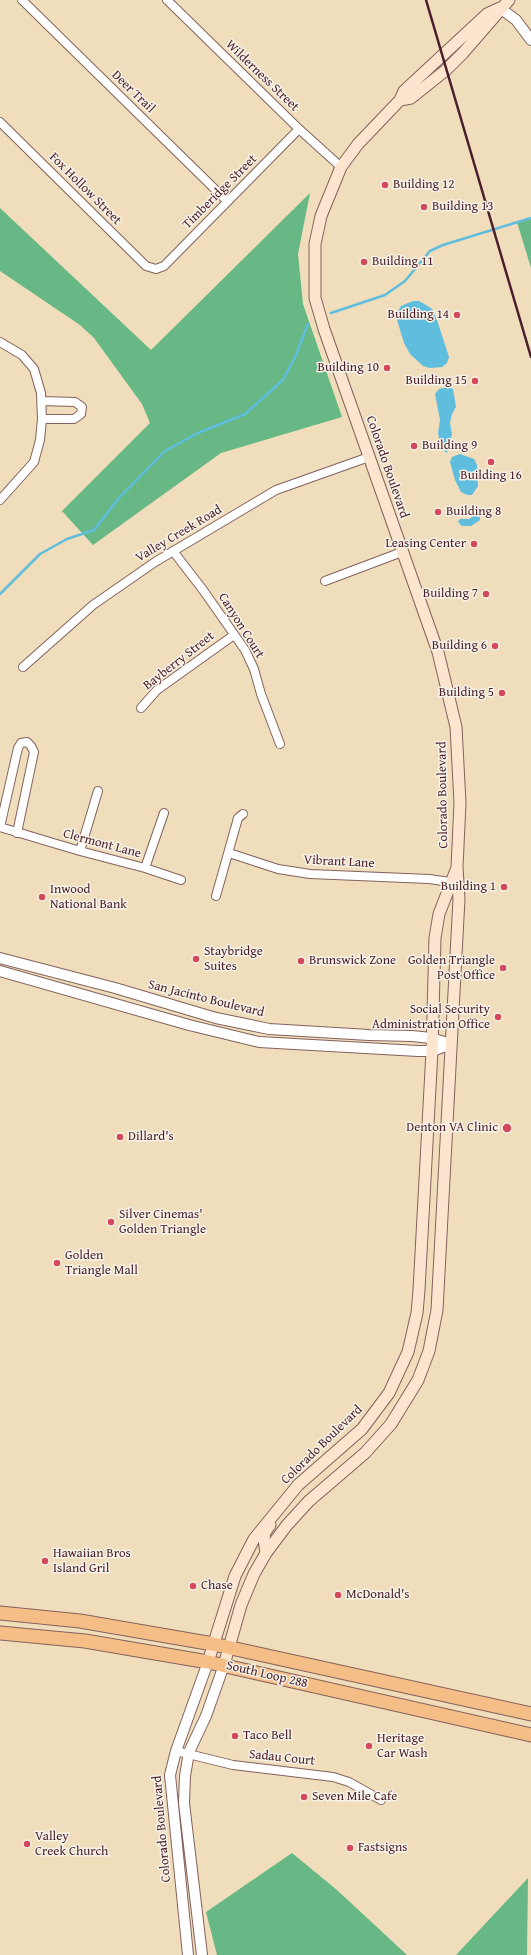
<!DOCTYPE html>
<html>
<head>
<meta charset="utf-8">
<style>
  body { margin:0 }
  canvas { display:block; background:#efddbb }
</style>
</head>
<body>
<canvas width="531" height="1955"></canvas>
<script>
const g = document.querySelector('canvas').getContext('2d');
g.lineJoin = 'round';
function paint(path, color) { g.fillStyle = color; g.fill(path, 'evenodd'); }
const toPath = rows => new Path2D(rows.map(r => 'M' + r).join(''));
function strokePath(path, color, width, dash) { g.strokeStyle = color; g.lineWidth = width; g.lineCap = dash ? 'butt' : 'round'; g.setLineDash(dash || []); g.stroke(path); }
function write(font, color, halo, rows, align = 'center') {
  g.font = font + ' "Gentium Book Plus",serif'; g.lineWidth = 3; g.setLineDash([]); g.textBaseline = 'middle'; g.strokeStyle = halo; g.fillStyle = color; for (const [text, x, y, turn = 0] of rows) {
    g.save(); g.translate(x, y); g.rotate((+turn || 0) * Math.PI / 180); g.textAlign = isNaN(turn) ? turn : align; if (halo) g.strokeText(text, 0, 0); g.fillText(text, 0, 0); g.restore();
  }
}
paint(toPath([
  [310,193,298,254,303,304,342,417,221,453,93,545,62,511,150,423,142,404,94,338,80,325,0,271,0,208,151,350],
  [531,218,531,268,517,222],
  [292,1853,337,1890,407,1955,217,1955,206,1912],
  [528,1878,527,1955,456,1955]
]), '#67b884');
paint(toPath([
  [413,301,419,301,426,305,432,309,437,320,449,357,447,363,442,367,430,368,423,366,410,354,404,343,397,320,398,311,401,306],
  [448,387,453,389,456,407,452,414,450,423,452,434,447,453,441,448,438,433,440,420,435,394,439,389],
  [460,454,474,459,477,465,478,486,472,495,467,495,461,492,455,480,450,462,452,457],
  [477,514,480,517,480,520,471,526,462,526,458,522,460,519,469,519]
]), '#5fbddd');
strokePath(toPath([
  [331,313,385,295,405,281,430,251,443,245,531,218],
  [0,594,40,554,67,539,94,530,118,499,165,451,198,433,245,414,283,380,296,355,308,324]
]), '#5fbddd', 2.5);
const minor = toPath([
  [22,0,227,201],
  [167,0,299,129,341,167],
  [0,122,146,266,156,269,164,266,299,129],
  [0,342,22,355,34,369,41,393,42,419,40,440,34,462,0,500],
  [42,401,75,402,82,407,81,414,74,419,42,419],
  [173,551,203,590,245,650,254,669,261,694,280,744],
  [325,581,402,552],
  [23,667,93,605,155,562,276,490,369,457],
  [141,708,157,690,234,635],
  [0,827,80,851,145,868,181,880],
  [0,827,18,748,21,743,27,742,31,746,34,752,17,833],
  [80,851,98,791],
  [229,853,278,869,310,874,429,879,450,882],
  [145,868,164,813],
  [216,896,238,818,243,814],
  [176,1751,233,1765,333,1777,349,1782,381,1800]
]);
const tertiary = toPath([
  [500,8,516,20,531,40],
  [0,958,115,988,216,1018,250,1025,269,1029,369,1035,412,1036,431,1038,451,1044],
  [0,971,189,1025,259,1042,418,1051,432,1051,451,1044],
  [188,1955,170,1775,176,1751,208,1662],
  [202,1955,184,1803,185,1776,189,1752,206,1716,224,1665]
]);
const secondary = toPath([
  [400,100,411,98,446,70,463,53,509,0],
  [266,1553,264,1539,265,1532,270,1525],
  [208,1662,235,1576,254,1539,298,1485,362,1429,389,1393,408,1352,417,1313,419,1290,432,1051,435,938,439,914,456,870],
  [224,1665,241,1605,254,1574,266,1553,287,1525,309,1501,365,1453,391,1424,418,1380,429,1351,437,1310,459,899,457,867,460,803,456,727,438,652,324,329,315,298,315,244,321,216,341,167,358,144,400,100,404,91,487,14,500,8]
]);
const trunk = toPath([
  [0,1613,80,1621,213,1644,531,1714],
  [0,1633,85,1641,208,1662,531,1735]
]);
strokePath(minor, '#84625d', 10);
strokePath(tertiary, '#84625d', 12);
strokePath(secondary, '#84625d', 13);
strokePath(trunk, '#84625d', 15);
strokePath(minor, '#fff', 8);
strokePath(tertiary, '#fff', 10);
strokePath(secondary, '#fbe5cf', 11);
strokePath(trunk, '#f6be87', 13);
strokePath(toPath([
  [426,0,531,357]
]), '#4a1f2b', 2.5);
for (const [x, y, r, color] of [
  [385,185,4,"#d1495b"],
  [424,207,4,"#d1495b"],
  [364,262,4,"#d1495b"],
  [457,315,4,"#d1495b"],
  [387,368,4,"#d1495b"],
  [475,381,4,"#d1495b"],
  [414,446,4,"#d1495b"],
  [491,462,4,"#d1495b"],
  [438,512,4,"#d1495b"],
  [474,544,4,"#d1495b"],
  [486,594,4,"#d1495b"],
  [495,646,4,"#d1495b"],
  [502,693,4,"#d1495b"],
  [504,887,4,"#d1495b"],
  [42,897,4,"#d1495b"],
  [196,959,4,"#d1495b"],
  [301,961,4,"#d1495b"],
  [503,968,4,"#d1495b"],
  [498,1017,4,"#d1495b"],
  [507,1128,5,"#d1495b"],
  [120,1137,4,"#d1495b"],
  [111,1222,4,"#d1495b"],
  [57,1263,4,"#d1495b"],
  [45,1561,4,"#d1495b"],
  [193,1586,4,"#d1495b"],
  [338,1595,4,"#d1495b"],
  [235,1736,4,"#d1495b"],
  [369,1746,4,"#d1495b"],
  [304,1797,4,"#d1495b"],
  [27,1844,4,"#d1495b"],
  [350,1848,4,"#d1495b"]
]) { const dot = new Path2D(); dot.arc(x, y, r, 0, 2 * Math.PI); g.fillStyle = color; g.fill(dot); strokePath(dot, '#f7f3e8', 1.5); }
write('13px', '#4a1f2b', '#f7f3e8', [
  ["Wilderness Street",262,76,44],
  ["Deer Trail",133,92,44],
  ["Fox Hollow Street",85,189,45],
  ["Timberidge Street",220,192,-45],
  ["Colorado Boulevard",387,467,71],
  ["Valley Creek Road",179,534,-31],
  ["Canyon Court",241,626,58],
  ["Bayberry Street",179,661,-38],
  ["Colorado Boulevard",443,795,-91],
  ["Clermont Lane",102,844,15],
  ["Vibrant Lane",339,862,3],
  ["San Jacinto Boulevard",206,999,14],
  ["Colorado Boulevard",322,1445,-44],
  ["South Loop 288",267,1675,13],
  ["Sadau Court",282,1758,6],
  ["Colorado Boulevard",162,1829,-95]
]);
write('13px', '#4a1f2b', '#f7f3e8', [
  ["Building 12",393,185],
  ["Building 13",432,207],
  ["Building 11",372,262],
  ["Building 14",449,315,"right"],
  ["Building 10",379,368,"right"],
  ["Building 15",467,381,"right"],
  ["Building 9",422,446],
  ["Building 16",491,476,"center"],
  ["Building 8",446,512],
  ["Leasing Center",466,544,"right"],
  ["Building 7",478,594,"right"],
  ["Building 6",487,646,"right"],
  ["Building 5",494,693,"right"],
  ["Building 1",496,887,"right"],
  ["Inwood",50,890],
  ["National Bank",50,905],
  ["Staybridge",204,952],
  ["Suites",204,967],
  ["Brunswick Zone",309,961],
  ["Golden Triangle",495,961,"right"],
  ["Post Office",495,976,"right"],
  ["Social Security",490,1010,"right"],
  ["Administration Office",490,1025,"right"],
  ["Denton VA Clinic",498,1128,"right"],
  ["Dillard's",128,1137],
  ["Silver Cinemas'",119,1215],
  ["Golden Triangle",119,1230],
  ["Golden",65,1256],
  ["Triangle Mall",65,1271],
  ["Hawaiian Bros",53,1554],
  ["Island Gril",53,1569],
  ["Chase",201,1586],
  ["McDonald's",346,1595],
  ["Taco Bell",243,1736],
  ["Heritage",377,1739],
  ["Car Wash",377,1754],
  ["Seven Mile Cafe",312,1797],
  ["Valley",35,1837],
  ["Creek Church",35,1852],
  ["Fastsigns",358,1848]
], 'left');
</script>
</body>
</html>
